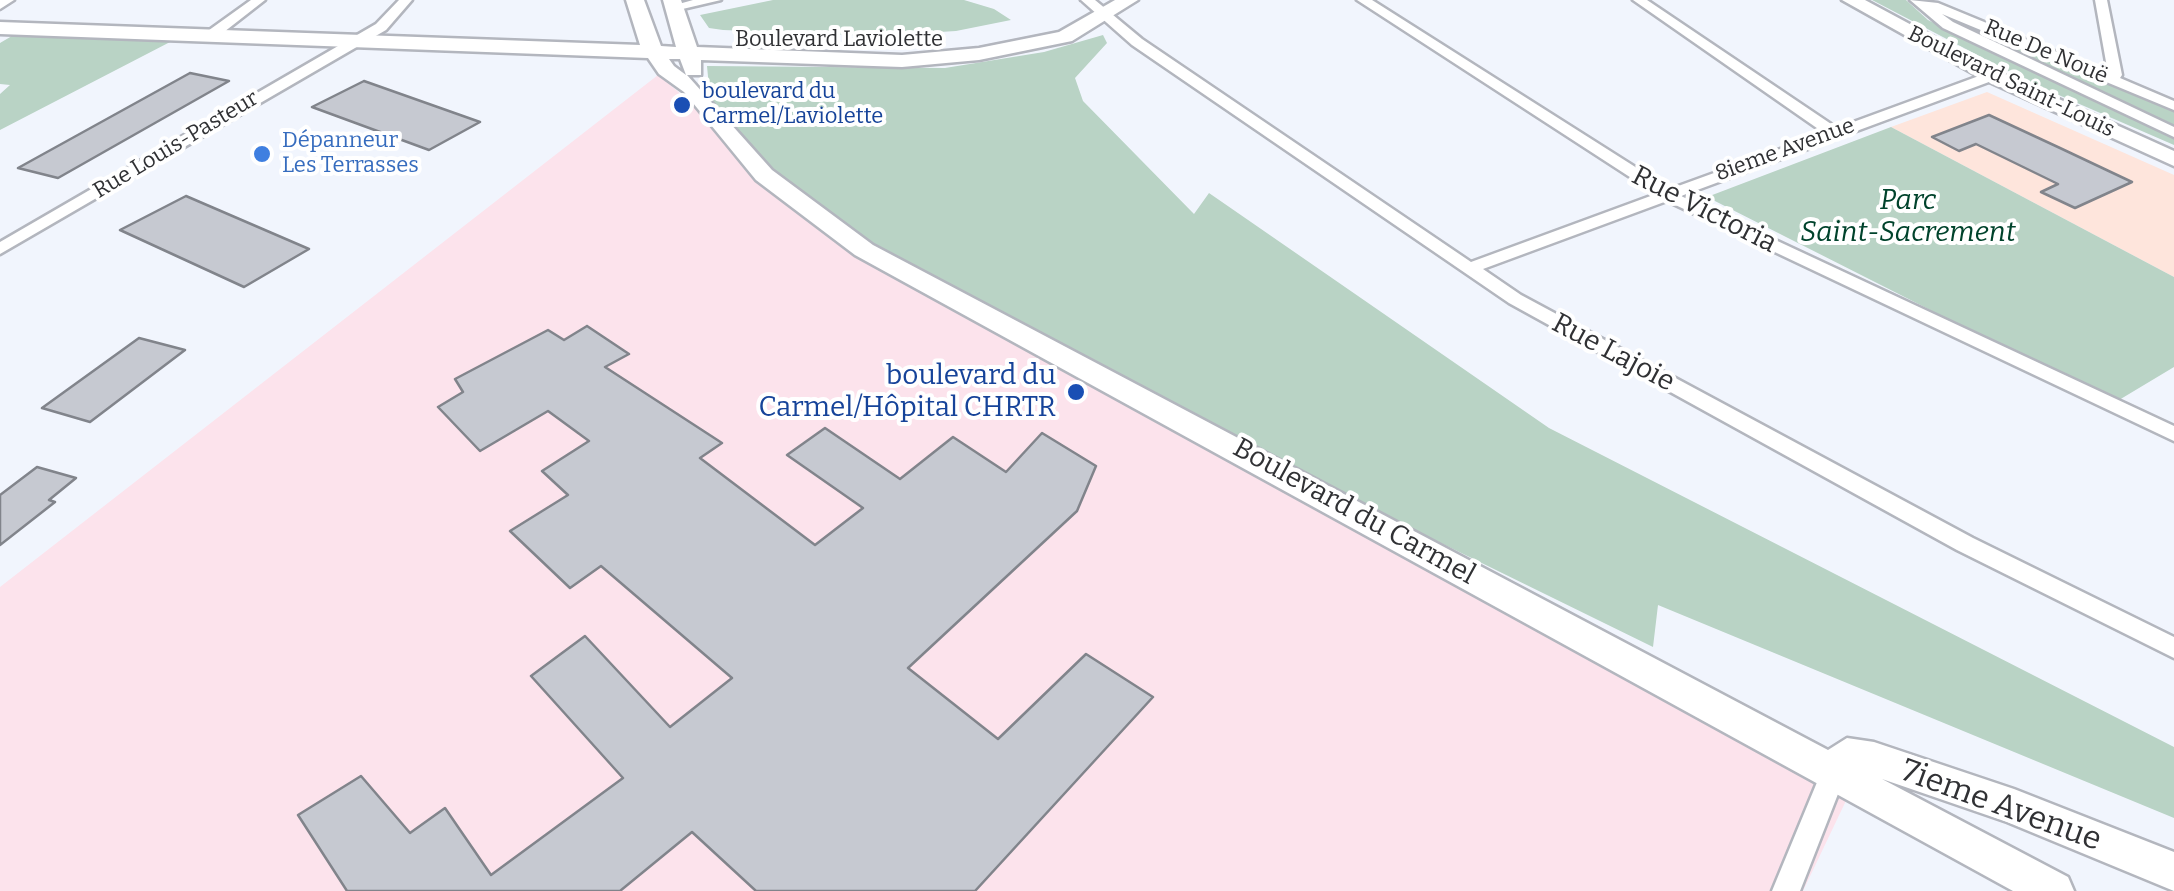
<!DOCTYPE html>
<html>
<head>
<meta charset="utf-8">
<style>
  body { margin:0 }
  canvas { display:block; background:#f1f5fd }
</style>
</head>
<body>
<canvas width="2174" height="891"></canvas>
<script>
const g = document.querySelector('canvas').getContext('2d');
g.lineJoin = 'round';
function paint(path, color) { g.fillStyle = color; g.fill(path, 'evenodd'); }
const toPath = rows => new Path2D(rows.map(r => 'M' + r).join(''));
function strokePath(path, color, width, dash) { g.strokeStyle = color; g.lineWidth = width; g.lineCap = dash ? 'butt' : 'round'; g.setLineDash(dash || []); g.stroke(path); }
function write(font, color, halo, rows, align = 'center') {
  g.font = font + ' Bitter,serif'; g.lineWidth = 8; g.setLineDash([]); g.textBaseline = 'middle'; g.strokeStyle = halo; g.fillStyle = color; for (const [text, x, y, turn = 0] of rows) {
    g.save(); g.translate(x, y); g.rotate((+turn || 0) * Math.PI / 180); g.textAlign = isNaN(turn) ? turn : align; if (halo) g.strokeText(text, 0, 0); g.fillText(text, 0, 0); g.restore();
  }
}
paint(toPath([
  [1987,92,2174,175,2174,277,1891,127]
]), '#fee5dc');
paint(toPath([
  [658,75,698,108,761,181,817,227,1853,786,1803,891,0,891,0,587]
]), '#fce3ec');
paint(toPath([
  [773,0,964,0,994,9,1011,20,956,31,874,36,723,30,709,28,700,15],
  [1872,0,1906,0,1928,20,2174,139,2174,145,2031,83],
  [1957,19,2174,111,2174,125,1953,20],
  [17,33,172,41,0,130,0,94,10,85,0,84,0,43],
  [1103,35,1107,43,1075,78,1083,101,1194,214,1209,193,1549,428,2174,747,2174,818,1658,605,1653,647,1188,419,832,221,777,178,711,108,707,66,945,68,1044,52],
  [1891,127,2174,277,2174,367,2114,403,1707,197]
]), '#b9d3c5');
const building = toPath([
  [190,73,229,81,58,178,18,168,190,73],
  [364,81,480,122,429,150,312,107,364,81],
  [1989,115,2060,148,2132,182,2075,208,2041,192,2058,184,1976,144,1959,151,1932,137,1989,115],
  [186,196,309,249,244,287,120,230,186,196],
  [587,326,629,354,605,367,722,443,700,458,815,545,863,508,787,455,825,428,900,479,953,437,1006,472,1042,433,1096,466,1077,511,908,668,998,739,1086,654,1153,697,975,891,756,891,692,832,620,891,347,891,298,815,361,776,410,833,445,808,491,875,623,778,531,676,585,636,670,727,732,678,601,566,570,588,510,531,568,495,542,471,589,441,548,411,480,451,438,407,463,392,455,379,548,330,564,340,587,326],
  [139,338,185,350,90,422,42,408,139,338],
  [37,467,76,478,49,500,55,502,0,545,0,495,37,467]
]);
paint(building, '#c6c9d1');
strokePath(building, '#81848b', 2.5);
const street = toPath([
  [0,0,14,0,0,9,0,0],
  [251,0,265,0,215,39,205,39,205,33,251,0],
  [399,0,412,0,386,30,0,254,0,242,376,24,399,0],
  [693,0,721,0,674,11,668,7,693,0],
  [1081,0,1095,0,1142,39,1471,262,1656,194,1357,0,1372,0,1670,189,1824,133,1633,0,1647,0,1837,128,1987,73,1997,73,1997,79,1681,196,2174,426,2174,441,1667,201,1483,269,1521,295,1973,538,2174,637,2174,658,1957,550,1509,303,1132,45,1081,0],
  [1910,0,1938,3,2108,73,2095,0,2107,0,2122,75,2120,78,2174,101,2174,110,1942,14,1953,22,2174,127,2174,137,1943,28,1910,0],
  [1834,760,1843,763,1847,771,1800,891,1772,891,1825,763,1834,760]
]);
const secondary = toPath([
  [626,0,644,0,661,46,676,47,663,0,681,0,697,47,902,55,979,48,1059,32,1115,0,1138,0,1072,41,979,60,902,67,701,60,701,75,687,75,772,170,873,245,1828,750,1847,738,1874,742,2014,789,2174,852,2174,891,2007,822,1882,779,2068,877,2074,891,2013,891,855,255,756,180,684,92,659,74,648,58,0,34,0,22,640,45,626,0],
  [669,59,680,59,686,75,674,66,669,59],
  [1842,0,1865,0,1999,72,2174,151,2174,166,1985,80,1842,0]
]);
strokePath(street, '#b3b6be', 5);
strokePath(secondary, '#b3b6be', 5);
paint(street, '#fff');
paint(secondary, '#fff');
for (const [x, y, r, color] of [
  [682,105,10,"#1a4fb4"],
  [262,154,10,"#3f7fe0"],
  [1076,392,10,"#1a4fb4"]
]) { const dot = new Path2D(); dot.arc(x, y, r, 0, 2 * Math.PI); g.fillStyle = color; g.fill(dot); strokePath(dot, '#fff', 4); }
write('22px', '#303134', '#fff', [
  ["Boulevard Laviolette",839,40],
  ["Rue De Nouë",2046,52,23],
  ["Boulevard Saint-Louis",2011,82,26],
  ["Rue Louis-Pasteur",176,145,-31],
  ["8ieme Avenue",1785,150,-20]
]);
write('22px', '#164399', '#fff', [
  ["boulevard du",702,92],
  ["Carmel/Laviolette",702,117]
], 'left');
write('22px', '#366cbe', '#fff', [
  ["Dépanneur",282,141],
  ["Les Terrasses",282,166]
], 'left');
write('italic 28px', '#00432c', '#fff', [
  ["Parc",1908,201],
  ["Saint-Sacrement",1908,233]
]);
write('28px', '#303134', '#fff', [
  ["Rue Victoria",1704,210,27],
  ["Rue Lajoie",1613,353,28],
  ["Boulevard du Carmel",1354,512,29]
]);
write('28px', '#164399', '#fff', [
  ["boulevard du",1056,376],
  ["Carmel/Hôpital CHRTR",1056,408]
], 'right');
write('32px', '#303134', '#fff', [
  ["7ieme Avenue",2001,806,20]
]);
</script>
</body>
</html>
